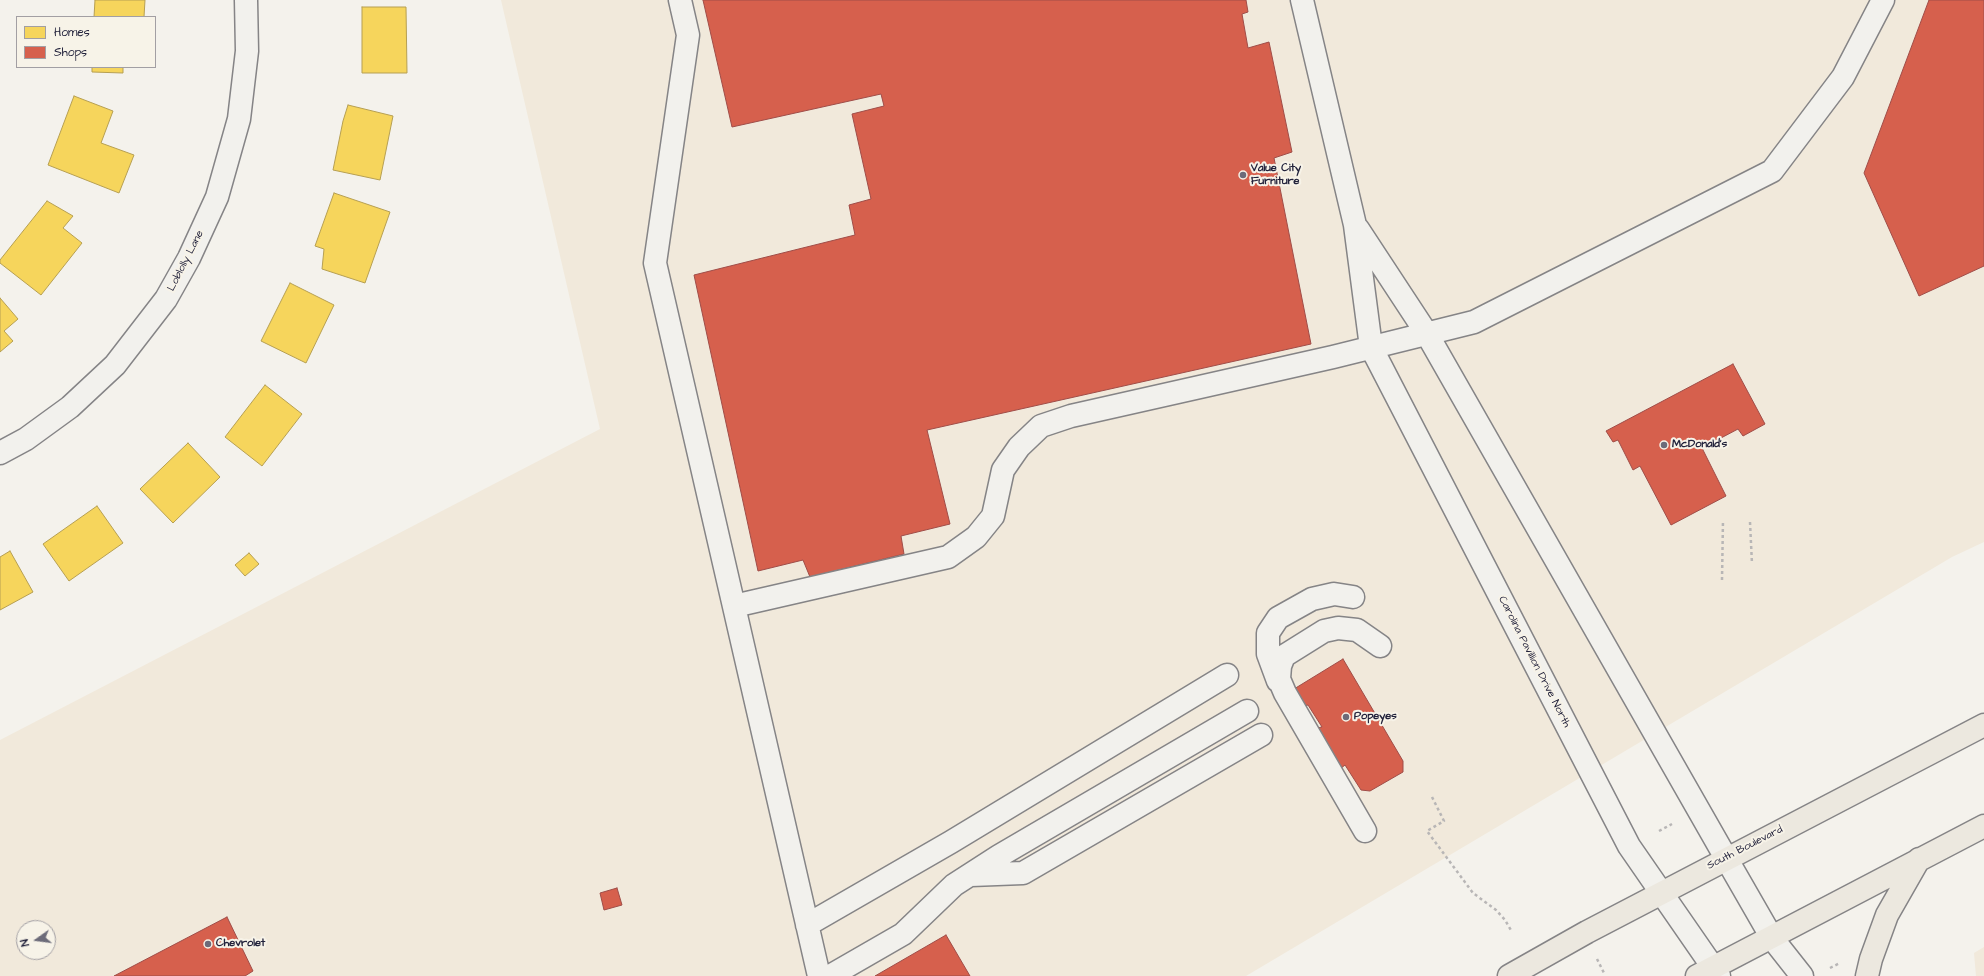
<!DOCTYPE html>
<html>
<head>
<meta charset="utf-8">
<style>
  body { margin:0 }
  #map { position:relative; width:1984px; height:976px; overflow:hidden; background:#f4f2ec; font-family:"Architects Daughter",sans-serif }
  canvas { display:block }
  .legend { position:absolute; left:16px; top:16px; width:140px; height:52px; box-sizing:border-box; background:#f7f3e8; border:1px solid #a29fa3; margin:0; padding:5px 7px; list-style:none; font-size:12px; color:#22223b }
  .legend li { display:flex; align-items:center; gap:8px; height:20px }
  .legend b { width:20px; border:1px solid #a29fa3 }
  .north { position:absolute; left:16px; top:920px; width:40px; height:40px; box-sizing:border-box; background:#f7f3e8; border:1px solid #a29fa3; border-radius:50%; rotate:256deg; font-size:11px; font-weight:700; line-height:16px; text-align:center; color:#22223b }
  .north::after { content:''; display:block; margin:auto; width:14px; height:18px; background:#6c6b79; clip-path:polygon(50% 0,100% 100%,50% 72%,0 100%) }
</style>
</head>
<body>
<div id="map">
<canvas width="1984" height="976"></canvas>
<ul class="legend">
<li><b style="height:11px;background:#f6d55c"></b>Homes</li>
<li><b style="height:11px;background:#d6604d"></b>Shops</li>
</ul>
<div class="north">N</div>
</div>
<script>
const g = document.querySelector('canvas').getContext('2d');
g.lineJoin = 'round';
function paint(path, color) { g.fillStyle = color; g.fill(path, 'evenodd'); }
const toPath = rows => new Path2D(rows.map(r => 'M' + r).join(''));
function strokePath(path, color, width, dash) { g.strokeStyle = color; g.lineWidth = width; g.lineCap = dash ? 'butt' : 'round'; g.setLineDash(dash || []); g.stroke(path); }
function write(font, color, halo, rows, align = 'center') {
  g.font = font + ' "Architects Daughter",sans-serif'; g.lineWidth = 4; g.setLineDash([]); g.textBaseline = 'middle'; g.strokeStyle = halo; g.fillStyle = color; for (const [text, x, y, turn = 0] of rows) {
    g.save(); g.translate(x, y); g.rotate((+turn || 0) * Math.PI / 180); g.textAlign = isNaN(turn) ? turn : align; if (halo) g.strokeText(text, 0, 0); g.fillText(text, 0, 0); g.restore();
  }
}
paint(toPath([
  [501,0,1984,0,1984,542,1952,557,1246,976,0,976,0,740,600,429],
  [24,928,48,928,48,952,24,952],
  [1984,947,1984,976,1976,976,1974,953]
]), '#f1e9db');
const homes = toPath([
  [95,0,145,0,144,17,94,17,95,0],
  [362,7,406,7,407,73,362,73,362,7],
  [92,67,123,67,123,73,92,72,92,67],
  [74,96,113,111,101,143,134,155,119,193,48,165,74,96],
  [348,105,393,116,380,180,333,170,343,121,348,105],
  [334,193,390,212,365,283,322,269,324,249,315,246,334,193],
  [47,201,73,216,63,228,82,243,41,295,0,263,0,260,47,201],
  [290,283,334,305,306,363,261,341,290,283],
  [0,298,18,319,4,331,13,341,0,352,0,298],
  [265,385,302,414,262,466,225,437,265,385],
  [188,443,220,477,173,523,140,489,188,443],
  [97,506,123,543,69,581,43,544,97,506],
  [10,551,33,592,0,610,0,557,10,551],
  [249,553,259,564,245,576,235,565,249,553]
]);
paint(homes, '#f6d55c');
strokePath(homes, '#b69f52', 1);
const shops = toPath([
  [703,0,1246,0,1248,12,1242,14,1248,48,1269,42,1292,152,1274,158,1311,344,927,430,950,524,901,536,904,554,810,577,803,560,758,571,694,275,855,235,849,205,871,199,852,114,884,106,881,94,732,127,703,0],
  [1929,0,1984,0,1984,266,1919,296,1864,173,1929,0],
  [1733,364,1765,424,1743,436,1738,429,1702,448,1726,496,1671,525,1640,466,1633,470,1618,440,1613,442,1606,431,1733,364],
  [1343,659,1403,761,1403,772,1370,791,1361,790,1345,765,1340,769,1317,728,1322,727,1308,705,1304,706,1294,689,1343,659],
  [617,888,622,905,604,910,600,893,617,888],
  [227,917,253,971,245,976,114,976,227,917],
  [946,935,970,976,875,976,946,935]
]);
paint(shops, '#d6604d');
strokePath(shops, '#a04d48', 1);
const minor = toPath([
  [680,0,688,35,655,263,819,976],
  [1302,0,1355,225,1371,347,1629,846,1719,976],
  [1358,229,1427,334,1726,858,1772,938,1802,976],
  [0,453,26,439,70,407,115,365,166,299,189,258,217,197,239,119,247,51,246,0],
  [734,606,948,557,976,537,993,516,1003,470,1019,447,1041,426,1071,416,1333,357,1474,322,1772,171,1843,77,1883,0],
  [1278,681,1268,654,1268,633,1278,618,1312,599,1334,594,1353,597],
  [1365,831,1285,693,1279,679,1280,666,1284,656,1324,631,1338,628,1357,630,1380,646],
  [971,875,1023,873,1261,735],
  [807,925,951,842,1227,675],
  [830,976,903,934,954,885,999,856,1247,711]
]);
const major = toPath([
  [1509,976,1587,932,1984,725],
  [1697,976,1984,826],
  [1867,976,1871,959,1887,915,1919,859]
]);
strokePath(minor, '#858486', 25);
strokePath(major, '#858486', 25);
strokePath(toPath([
  [1750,522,1752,564],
  [1722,580,1723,520],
  [1432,797,1444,821,1427,831,1473,893,1496,910,1505,920,1512,932],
  [1659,831,1672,824],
  [1597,959,1605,975],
  [1830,968,1840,963]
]), '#b8b6b6', 2.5, [3, 3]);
strokePath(minor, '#f2f1ed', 22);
strokePath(major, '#ece8df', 22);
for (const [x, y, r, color] of [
  [1243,175,4,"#6c6b79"],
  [1664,445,4,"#6c6b79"],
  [1346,717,4,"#6c6b79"],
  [208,944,4,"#6c6b79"]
]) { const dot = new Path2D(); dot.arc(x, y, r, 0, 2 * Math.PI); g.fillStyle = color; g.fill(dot); strokePath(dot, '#f7f3e8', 1.5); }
write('bold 11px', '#22223b', '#f7f3e8', [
  ["Value City",1251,169],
  ["Furniture",1251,182],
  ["McDonald's",1672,445],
  ["Popeyes",1354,717],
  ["Chevrolet",216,944]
], 'left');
write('11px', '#22223b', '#f7f3e8', [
  ["Loblolly Lane",186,261,-63],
  ["Carolina Pavillion Drive North",1534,662,63],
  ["South Boulevard",1745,848,-27]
]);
</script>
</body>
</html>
